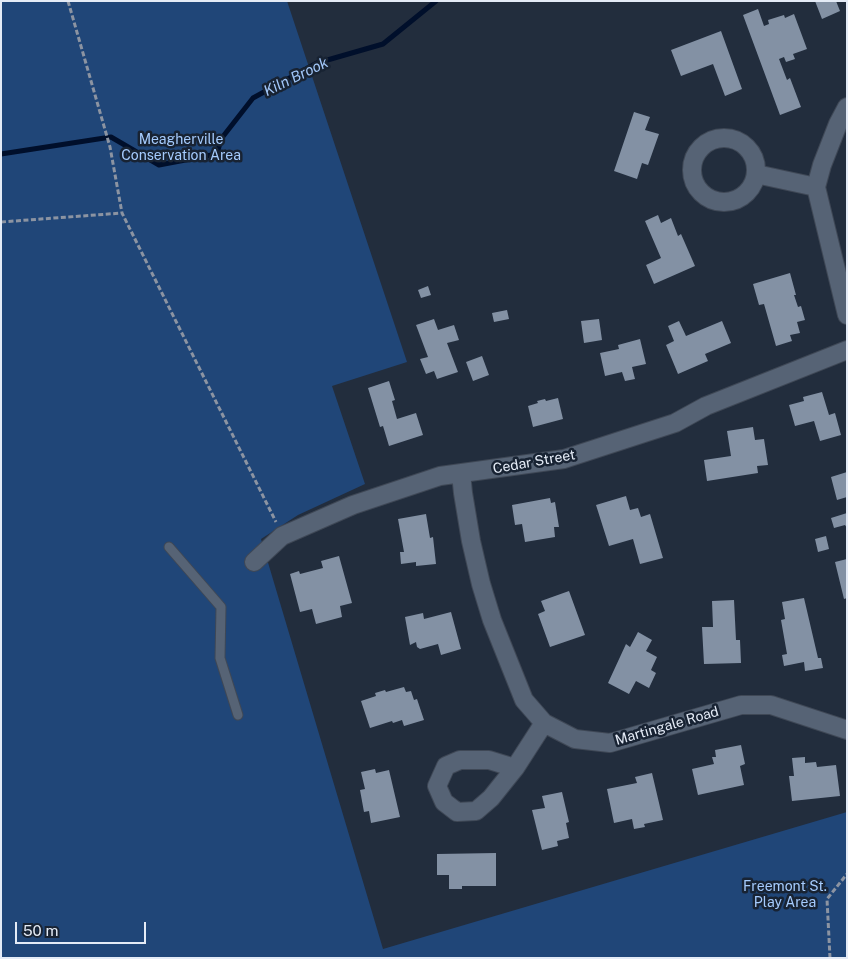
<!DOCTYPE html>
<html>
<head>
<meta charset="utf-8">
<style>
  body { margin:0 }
  #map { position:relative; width:848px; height:959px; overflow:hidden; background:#222d3d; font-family:"Public Sans",sans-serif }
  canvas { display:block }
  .frame { position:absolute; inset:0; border:2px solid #e4ebf6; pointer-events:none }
  .scale { position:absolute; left:15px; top:922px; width:131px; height:22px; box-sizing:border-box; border:2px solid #e4ebf6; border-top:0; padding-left:6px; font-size:15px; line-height:18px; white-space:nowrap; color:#e4ebf6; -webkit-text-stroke:4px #182333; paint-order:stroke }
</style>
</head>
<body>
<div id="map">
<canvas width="848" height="959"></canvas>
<div class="frame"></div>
<div class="scale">50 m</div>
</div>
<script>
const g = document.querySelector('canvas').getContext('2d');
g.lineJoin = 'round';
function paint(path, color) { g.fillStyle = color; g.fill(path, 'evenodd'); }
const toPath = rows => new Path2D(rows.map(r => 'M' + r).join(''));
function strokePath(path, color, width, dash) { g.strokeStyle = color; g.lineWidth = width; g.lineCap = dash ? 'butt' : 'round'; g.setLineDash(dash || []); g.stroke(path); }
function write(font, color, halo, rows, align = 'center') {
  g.font = font + ' "Public Sans",sans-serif'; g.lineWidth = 5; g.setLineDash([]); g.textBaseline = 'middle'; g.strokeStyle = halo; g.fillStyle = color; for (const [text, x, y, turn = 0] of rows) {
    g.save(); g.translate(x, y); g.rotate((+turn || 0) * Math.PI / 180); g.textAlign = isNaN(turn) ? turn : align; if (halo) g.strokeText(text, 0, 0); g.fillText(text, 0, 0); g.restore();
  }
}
paint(toPath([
  [1,1,287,1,407,362,332,386,365,484,298,515,261,539,383,949,847,812,847,958,1,958]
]), '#204678');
strokePath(toPath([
  [1,154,111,137,159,165,217,154,221,139,253,98,317,63,383,44,436,1]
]), '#000f2b', 5);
paint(toPath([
  [815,1,836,1,840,11,822,19],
  [758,9,764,26,769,24,768,20,784,15,785,18,794,14,807,49,793,54,795,59,786,62,784,57,779,59,787,80,790,78,801,107,780,115,743,15],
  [721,31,742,89,725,96,713,64,681,76,671,50],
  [634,112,650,117,645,130,659,134,648,165,642,163,637,179,614,171],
  [658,215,661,223,671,218,678,236,681,234,695,266,654,284,646,265,661,258,645,221],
  [790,273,796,295,794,295,798,307,801,306,805,320,797,322,800,333,790,335,792,341,776,346,764,304,759,305,753,284],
  [428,286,431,295,421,298,418,290],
  [507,310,509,319,494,322,492,313],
  [434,319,438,330,454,325,459,340,447,343,458,372,437,379,434,371,426,374,420,359,428,357,416,325],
  [599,319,602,340,584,343,581,321],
  [679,321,686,336,722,321,731,343,705,354,708,361,678,374,666,345,674,341,668,326],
  [640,339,646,364,632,367,635,379,625,381,622,372,605,376,600,353,619,349,618,345],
  [482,356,489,375,473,381,466,362],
  [389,381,395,400,392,401,397,419,416,413,423,435,389,446,383,426,380,427,368,388],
  [822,392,829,415,835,413,841,435,820,441,814,421,795,426,789,405,804,401,803,397],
  [558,398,563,419,533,427,528,406,538,403,537,401,545,399,546,401],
  [753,427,755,440,764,439,768,465,757,466,758,473,707,481,704,460,731,456,727,431],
  [847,472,847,497,837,500,831,477],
  [626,496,630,510,638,508,641,517,650,514,663,558,640,564,633,539,609,546,596,505],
  [550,498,551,503,555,502,559,527,554,527,555,537,525,542,522,524,515,525,512,505],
  [847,513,847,528,845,525,834,528,831,518],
  [426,514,430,538,433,537,436,564,416,566,416,562,401,564,400,552,404,552,398,519],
  [826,536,829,549,818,552,815,539],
  [339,556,352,603,340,606,342,617,316,624,312,609,300,612,290,574,299,571,300,574,323,568,321,561],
  [847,559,847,598,844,599,835,562],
  [569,591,585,635,550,647,538,614,545,611,541,601],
  [804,598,818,658,821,658,823,668,805,671,804,662,784,666,782,655,787,654,781,620,785,619,782,602],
  [734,600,736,640,740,640,741,663,704,664,702,627,713,627,712,601],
  [451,612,461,649,441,655,438,644,420,649,417,647,416,642,410,645,405,617,423,613,424,619],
  [638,632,652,640,646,651,657,657,651,670,656,673,649,688,636,681,629,694,608,683,626,644,630,647],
  [404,687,406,692,411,691,414,700,417,699,424,720,404,726,402,720,393,723,392,721,370,728,361,701,376,696,375,693,385,690,386,692],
  [741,745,745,764,740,766,744,785,698,795,692,769,714,764,712,757,716,757,715,750],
  [805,757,805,763,816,762,817,767,836,765,840,796,792,801,789,776,794,776,792,758],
  [375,769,376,773,389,770,400,817,371,823,369,811,364,812,360,790,365,789,361,772],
  [652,773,663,820,644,824,645,827,634,829,632,819,614,823,607,789,637,783,635,777],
  [562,792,569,822,566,823,569,838,557,841,558,846,542,850,532,810,545,808,542,796],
  [496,853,496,886,462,886,462,889,449,889,449,875,437,875,437,854]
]), '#8391a4');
const lane = toPath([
  [169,547,221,607,220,658,238,715]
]);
const street = toPath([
  [847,107,838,124,822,165,816,187,847,315],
  '692 170a32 32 0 1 1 64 0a32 32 0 1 1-64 0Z',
  [756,174,816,187],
  [461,473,463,493,471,541,481,584,492,620,524,700,544,723,575,739,610,743,741,705,771,705,847,730],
  [254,562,282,536,353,505,440,476,564,459,675,423,706,406,847,350],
  [515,768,491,798,476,811,457,812,444,802,437,786,446,766,460,760,489,760,515,768,544,723]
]);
strokePath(lane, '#3f4856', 11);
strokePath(street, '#3f4856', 20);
strokePath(toPath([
  [68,1,110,147,122,213,276,522],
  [1,222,122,213],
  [830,958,827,899,847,874]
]), '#8c94a2', 3, [5, 2.5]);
strokePath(lane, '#566375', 9);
strokePath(street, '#566375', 18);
write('14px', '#a5cbfd', '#182333', [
  ["Meagherville",181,140],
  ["Conservation Area",181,156],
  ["Freemont St.",785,887],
  ["Play Area",785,903]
]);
write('14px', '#e4ebf6', '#182333', [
  ["Cedar Street",534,462,-10],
  ["Martingale Road",667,726,-16]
]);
write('italic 15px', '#a2c7f9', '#182333', [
  ["Kiln Brook",296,77,-26]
]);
</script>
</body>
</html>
